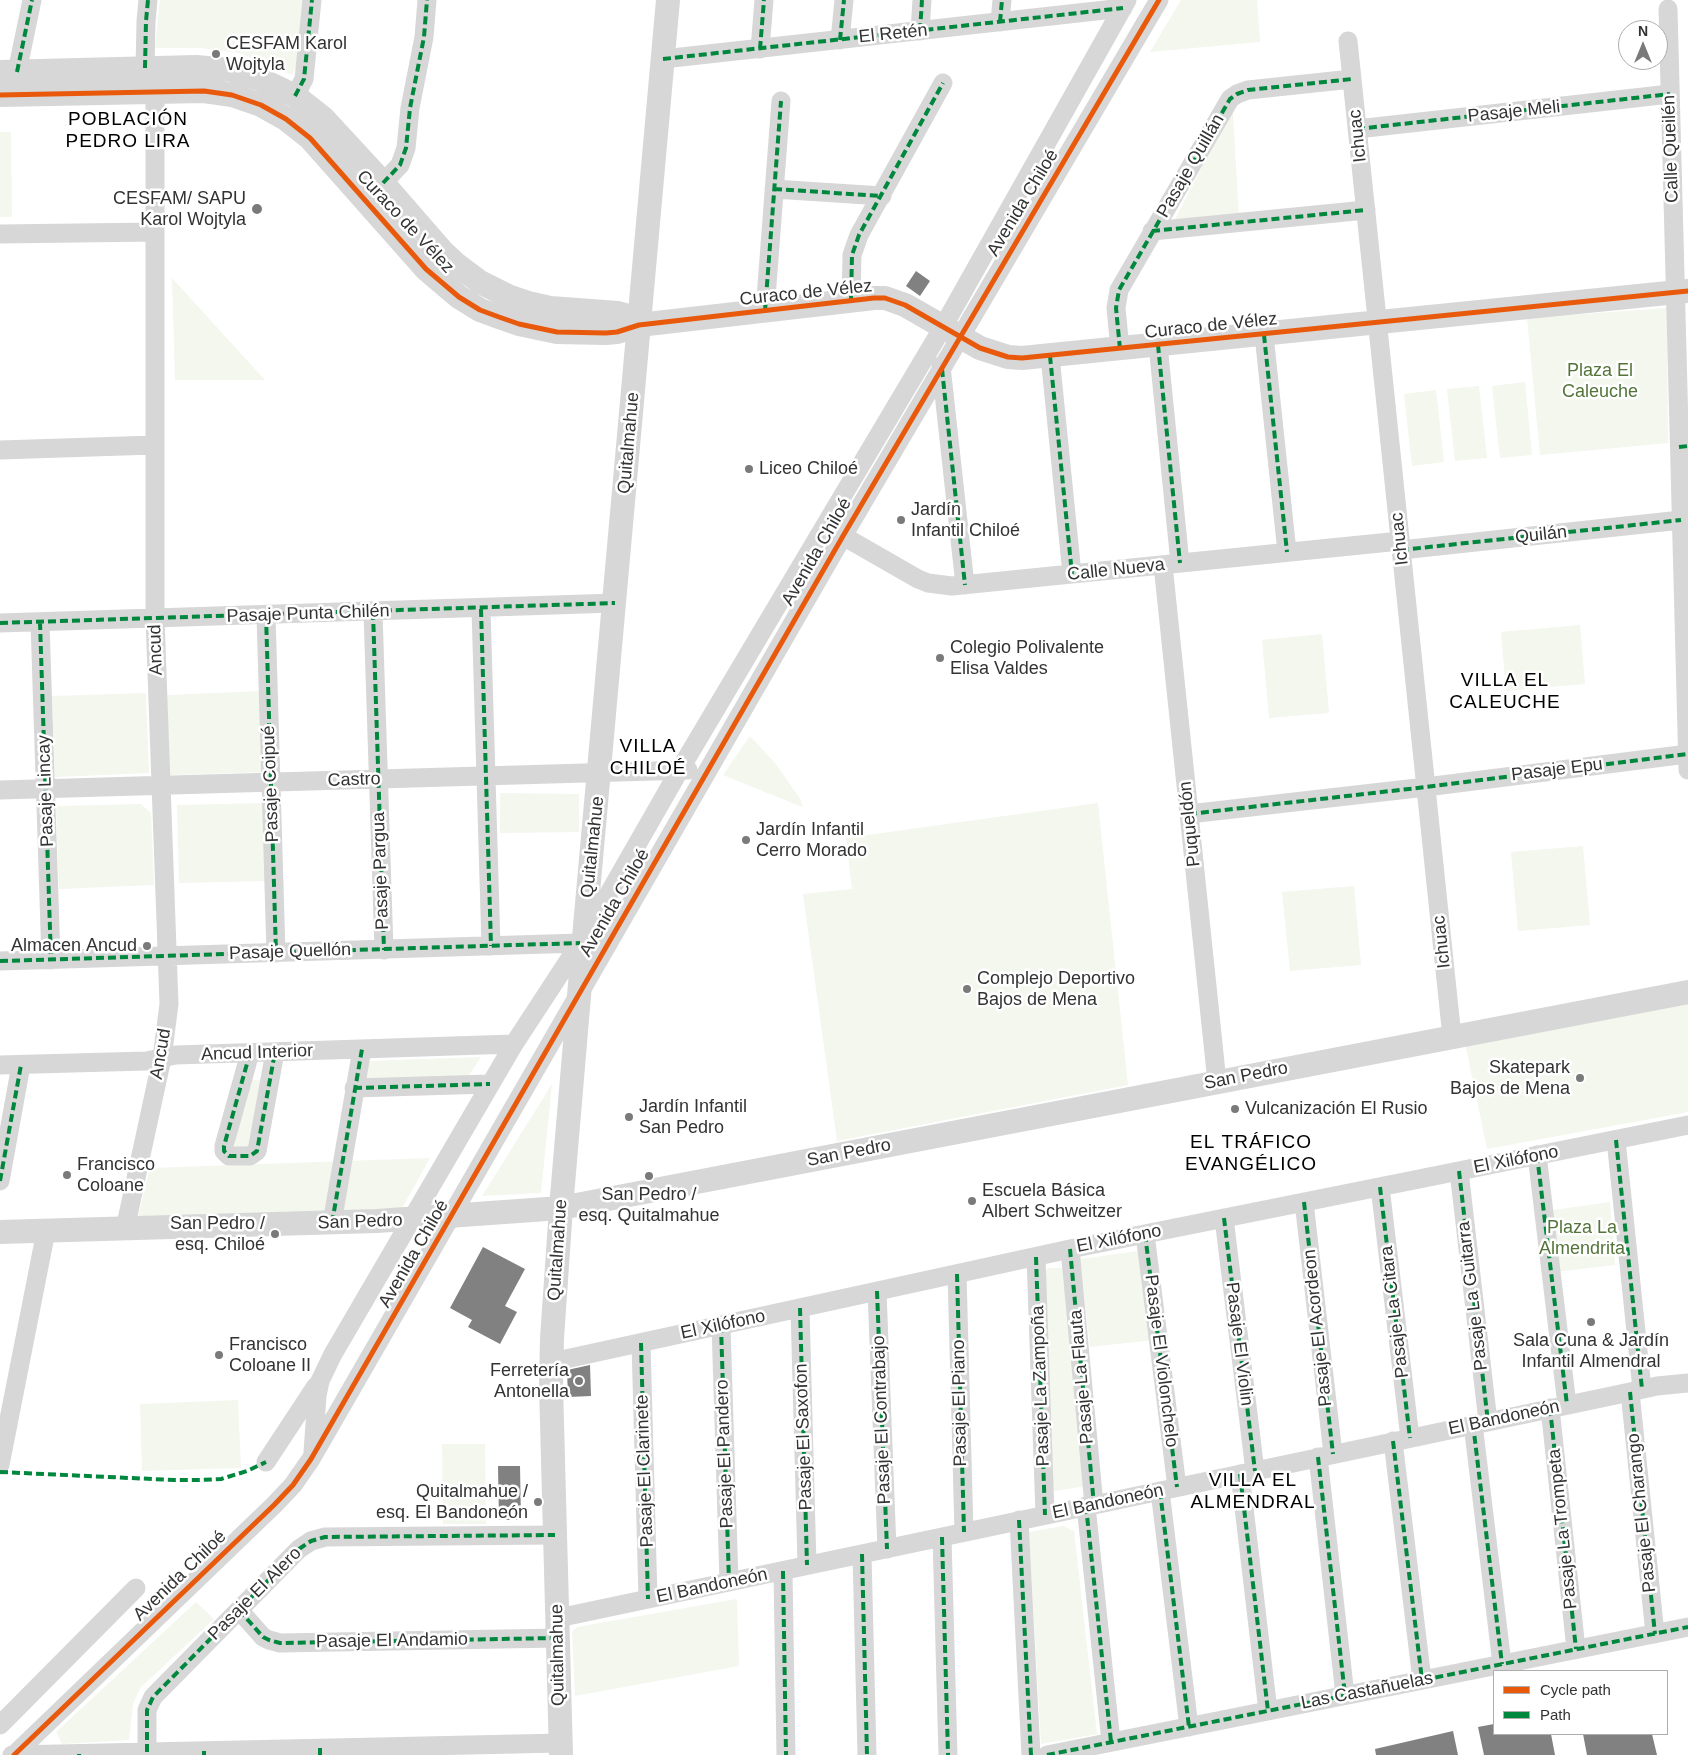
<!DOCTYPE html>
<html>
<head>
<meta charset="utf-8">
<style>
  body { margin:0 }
  #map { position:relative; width:1688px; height:1755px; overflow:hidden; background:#fff; font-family:Arial,sans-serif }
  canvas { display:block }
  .legend { position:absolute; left:1493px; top:1670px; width:175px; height:65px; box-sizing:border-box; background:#fff; border:1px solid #adadad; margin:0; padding:6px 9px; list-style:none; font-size:15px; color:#333 }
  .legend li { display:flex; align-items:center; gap:10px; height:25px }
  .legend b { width:25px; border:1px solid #adadad }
  .north { position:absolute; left:1618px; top:20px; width:50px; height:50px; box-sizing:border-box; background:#fff; border:1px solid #adadad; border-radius:50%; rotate:0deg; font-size:14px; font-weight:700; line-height:20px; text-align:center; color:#333 }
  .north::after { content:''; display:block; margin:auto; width:18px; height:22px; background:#7a7a7a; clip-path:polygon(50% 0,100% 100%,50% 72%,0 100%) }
</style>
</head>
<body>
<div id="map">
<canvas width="1688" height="1755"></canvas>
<ul class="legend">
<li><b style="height:6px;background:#e8590c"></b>Cycle path</li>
<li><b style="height:6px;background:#00873e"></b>Path</li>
</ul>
<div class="north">N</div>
</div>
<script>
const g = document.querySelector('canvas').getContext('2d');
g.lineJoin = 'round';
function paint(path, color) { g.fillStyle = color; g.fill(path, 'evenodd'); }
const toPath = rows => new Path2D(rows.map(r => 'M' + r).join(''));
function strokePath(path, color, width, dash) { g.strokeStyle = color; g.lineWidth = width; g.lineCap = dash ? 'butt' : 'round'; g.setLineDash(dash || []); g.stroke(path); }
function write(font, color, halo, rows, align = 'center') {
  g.font = font + ' Arial,sans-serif'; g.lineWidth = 5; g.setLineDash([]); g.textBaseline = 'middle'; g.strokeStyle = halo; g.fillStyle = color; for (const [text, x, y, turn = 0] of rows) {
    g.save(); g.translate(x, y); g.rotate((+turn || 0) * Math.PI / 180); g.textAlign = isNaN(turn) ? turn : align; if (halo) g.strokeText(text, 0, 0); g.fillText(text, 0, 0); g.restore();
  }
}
paint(toPath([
  [160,0,307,0,302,55,292,75,240,53,201,48,155,48],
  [1181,0,1257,0,1260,42,1150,52],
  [1233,113,1239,217,1173,223,1228,116],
  [0,132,11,132,12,217,0,217],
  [172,278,265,380,175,380],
  [1667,308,1668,443,1540,455,1527,318],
  [1525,382,1532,455,1500,458,1492,386],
  [1479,386,1487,458,1455,461,1447,389],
  [1436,390,1444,462,1412,466,1404,394],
  [1580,625,1585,684,1506,691,1501,632],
  [1322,634,1329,713,1269,718,1262,640],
  [260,691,264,772,170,775,167,695],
  [146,693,149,773,55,777,52,696],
  [750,736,775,763,801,800,802,807,723,775],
  [500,793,579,794,579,832,500,833],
  [266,803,268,881,179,883,177,805],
  [1098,803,1128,1085,837,1141,803,894,852,889,846,838],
  [141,804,151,813,154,885,59,889,56,806],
  [1583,846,1590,925,1518,931,1511,852],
  [1354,886,1361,965,1290,971,1282,892],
  [1688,1003,1688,1112,1487,1149,1465,1043],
  [481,1057,466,1080,363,1080,369,1061],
  [249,1080,266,1080,252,1148,234,1148],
  [552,1084,541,1193,482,1196],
  [430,1158,400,1212,137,1220,150,1168],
  [1610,1202,1615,1265,1555,1272,1547,1211],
  [1138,1251,1154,1340,1090,1347,1080,1259],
  [1048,1268,1062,1268,1086,1486,1049,1492,1042,1275],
  [238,1400,241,1468,142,1471,140,1404],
  [442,1444,485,1444,486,1524,443,1524],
  [1063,1526,1074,1531,1097,1734,1041,1744,1029,1532],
  [737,1599,739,1666,575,1696,572,1632,577,1627],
  [196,1602,214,1619,140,1688,133,1704,129,1740,62,1744,56,1732]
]), '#f3f7ee');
paint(toPath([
  [916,271,930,281,920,296,906,286],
  [483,1247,525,1269,505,1306,517,1312,500,1344,468,1327,472,1320,450,1308],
  [590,1365,591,1396,568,1397,567,1370],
  [498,1466,520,1466,521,1520,499,1520],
  [1494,1724,1494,1734,1551,1734,1555,1755,1484,1755,1478,1727],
  [1453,1731,1458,1755,1376,1755,1375,1749],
  [1583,1734,1652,1734,1657,1755,1587,1755]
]), '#818181');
strokePath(toPath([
  [1668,9,1688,770],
  [1000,22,1002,0],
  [920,31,922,0],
  [840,40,844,0],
  [1348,41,1452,1037],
  [760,49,764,0],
  [663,59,1123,8],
  [145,68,146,21,148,0],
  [17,72,32,0],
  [295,96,304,79,312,0],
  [1357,129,1670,94],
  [383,183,400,165,406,148,410,108,424,37,427,0],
  [774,189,882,196],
  [1152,231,1366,210],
  [0,234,155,232],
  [851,301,852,255,859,235,943,83],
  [765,311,781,101],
  [1264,335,1287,552],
  [1158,345,1180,563],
  [1120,349,1116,308,1119,290,1230,99,1237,94,1248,90,1352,79],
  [1050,356,1072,574],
  [941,366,965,585],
  [0,450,154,445],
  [843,536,918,579,928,583,952,586,1400,541],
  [1401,550,1681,520],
  [1163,565,1217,1082],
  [481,609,491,946],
  [373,612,384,950],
  [266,615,276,953],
  [40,622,51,960],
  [0,623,615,603],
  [0,790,688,770],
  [1189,814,1426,787,1688,754],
  [0,961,580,943],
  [250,1053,224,1146,224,1151,229,1156,250,1156,257,1151,275,1052],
  [0,1065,146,1061,176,1055,514,1044],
  [354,1088,490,1084],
  [1616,1140,1642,1389],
  [1537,1155,1567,1405],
  [1459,1171,1488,1422],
  [0,1181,21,1065],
  [1380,1187,1410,1438],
  [1304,1202,1333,1454],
  [1224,1218,1255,1471],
  [332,1223,362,1049],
  [125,1229,162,1058,169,1004,155,618,155,79],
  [1145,1234,1177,1487],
  [1070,1249,1094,1505],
  [1036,1257,1045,1515],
  [957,1274,964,1532],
  [877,1291,887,1549],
  [800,1308,807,1565],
  [721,1325,729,1582],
  [641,1343,648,1599],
  [552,1362,1070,1249,1688,1125],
  [1630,1392,1655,1634],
  [1550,1408,1576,1649],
  [1473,1424,1502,1664],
  [1393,1441,1422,1680],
  [313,1452,317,1396,320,1381,333,1354,514,1044,584,937,679,771,943,327,1127,0],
  [1318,1457,1345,1695],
  [266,1462,316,1386],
  [0,1465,46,1231],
  [1240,1474,1268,1711],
  [1160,1491,1189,1727],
  [1086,1506,1111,1742],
  [1019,1520,1031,1755],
  [942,1537,948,1755],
  [862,1554,867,1755],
  [783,1571,786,1755],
  [239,1610,263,1637,269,1640,280,1643,558,1638],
  [558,1618,1630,1392,1657,1386,1688,1383],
  [0,1725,136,1588],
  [147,1752,147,1710,153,1697,299,1549,311,1541,325,1537,555,1535],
  [12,1755,561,1743],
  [14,1755,274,1505,293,1485,311,1459,843,536,1159,0],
  [1047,1755,1688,1627]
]), '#d7d7d7', 19);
strokePath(toPath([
  [0,72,196,67,231,70,260,79,295,96,323,118,383,183,443,252,456,264,480,282,510,297,528,303,550,308,618,313,625,315,639,325],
  [0,95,204,91,232,95,261,105,286,119,310,138,426,269,459,297,480,310,499,317,519,324,557,332,606,333,617,332,639,325,874,298,885,298,905,305,980,348,1008,357,1022,358,1688,291],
  [0,1232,377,1221,561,1208,1688,992],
  [561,1755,551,1386,552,1338,561,1208,584,937,668,0]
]), '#d7d7d7', 24);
strokePath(toPath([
  [1000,22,1002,0],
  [920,31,922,0],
  [840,40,844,0],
  [760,49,764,0],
  [663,59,1123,8],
  [145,68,146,21,148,0],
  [17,72,32,0],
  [295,96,304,79,312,0],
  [1357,129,1670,94],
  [383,183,400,165,406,148,410,108,424,37,427,0],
  [774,189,882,196],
  [1152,231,1366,210],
  [851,301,852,255,859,235,943,83],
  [765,311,781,101],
  [1264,335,1287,552],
  [1158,345,1180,563],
  [1120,349,1116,308,1119,290,1230,99,1237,94,1248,90,1352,79],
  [1050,356,1072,574],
  [942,369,965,585],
  [1679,447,1688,446],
  [1401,550,1681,520],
  [481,609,491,946],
  [373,612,384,950],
  [266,615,276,953],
  [40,622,51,960],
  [0,623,615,603],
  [1189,814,1426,787,1688,754],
  [0,961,580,943],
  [250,1053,224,1146,224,1151,229,1156,250,1156,257,1151,275,1052],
  [354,1088,490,1084],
  [1616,1140,1642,1389],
  [1537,1155,1567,1405],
  [1459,1171,1488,1422],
  [0,1181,21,1065],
  [1380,1187,1410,1438],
  [1304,1202,1333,1454],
  [1224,1218,1255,1471],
  [332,1223,362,1049],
  [1145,1234,1177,1487],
  [1070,1249,1094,1505],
  [1036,1257,1045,1515],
  [957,1274,964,1532],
  [877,1291,887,1549],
  [800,1308,807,1565],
  [721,1325,729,1582],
  [641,1343,648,1599],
  [1630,1392,1655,1634],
  [1550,1408,1576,1649],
  [1473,1424,1502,1664],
  [1393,1441,1422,1680],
  [1318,1457,1345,1695],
  [0,1472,174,1480,201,1480,221,1479,247,1471,266,1462],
  [1240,1474,1268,1711],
  [1160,1491,1189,1727],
  [1086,1506,1111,1742],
  [1019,1520,1031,1755],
  [942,1537,948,1755],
  [862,1554,867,1755],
  [783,1571,786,1755],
  [239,1610,263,1637,269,1640,280,1643,558,1638],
  [320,1748,320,1755],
  [204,1751,204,1755],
  [147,1752,147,1710,153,1697,299,1549,311,1541,325,1537,555,1535],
  [79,1754,79,1755],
  [1047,1755,1688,1627]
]), '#00873e', 4, [8, 4]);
strokePath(toPath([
  [0,95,204,91,232,95,261,105,286,119,310,138,426,269,459,297,480,310,499,317,519,324,557,332,606,333,617,332,639,325,874,298,885,298,905,305,980,348,1008,357,1022,358,1688,291],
  [14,1755,274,1505,293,1485,311,1459,843,536,1159,0]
]), '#e8590c', 5);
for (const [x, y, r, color] of [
  [216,54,5,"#7a7a7a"],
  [257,209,6,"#7a7a7a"],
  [749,469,5,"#7a7a7a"],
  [901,520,5,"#7a7a7a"],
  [940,658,5,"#7a7a7a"],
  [746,840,5,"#7a7a7a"],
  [147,946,5,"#7a7a7a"],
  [967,989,5,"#7a7a7a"],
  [1580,1078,5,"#7a7a7a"],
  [1235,1109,5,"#7a7a7a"],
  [629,1117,5,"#7a7a7a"],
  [67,1175,5,"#7a7a7a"],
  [649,1176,5,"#7a7a7a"],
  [972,1201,5,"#7a7a7a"],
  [275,1234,5,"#7a7a7a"],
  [1591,1322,5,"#7a7a7a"],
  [219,1355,5,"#7a7a7a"],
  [579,1381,5,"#7a7a7a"],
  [538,1502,5,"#7a7a7a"]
]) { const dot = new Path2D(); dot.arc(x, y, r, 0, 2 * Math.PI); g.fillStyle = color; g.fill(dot); strokePath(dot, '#fff', 2); }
write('18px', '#333', '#fff', [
  ["El Retén",893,34,-6],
  ["Pasaje Meli",1514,112,-6],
  ["Ichuac",1358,136,-96],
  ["Calle Queilén",1671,149,-92],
  ["Pasaje Quillán",1191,166,-60],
  ["Avenida Chiloé",1023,203,-59],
  ["Curaco de Vélez",405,222,47],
  ["Curaco de Vélez",806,293,-6],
  ["Curaco de Vélez",1211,326,-6],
  ["Quitalmahue",629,443,-85],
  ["Quilán",1541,535,-6],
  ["Ichuac",1400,539,-96],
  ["Avenida Chiloé",817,552,-60],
  ["Calle Nueva",1116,570,-6],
  ["Pasaje Punta Chilén",308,614,-2],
  ["Ancud",156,650,-92],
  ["Pasaje Epu",1557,770,-7],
  ["Castro",354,780,-2],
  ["Pasaje Coipué",271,784,-92],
  ["Pasaje Lincay",46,791,-92],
  ["Puqueldón",1190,824,-96],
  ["Quitalmahue",593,847,-84],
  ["Pasaje Pargua",381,871,-92],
  ["Avenida Chiloé",615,903,-60],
  ["Ichuac",1442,942,-96],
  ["Pasaje Quellón",290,952,-2],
  ["Ancud Interior",257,1053,-2],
  ["Ancud",161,1054,-80],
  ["San Pedro",1246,1076,-11],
  ["San Pedro",849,1153,-11],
  ["El Xilófono",1516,1160,-11],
  ["San Pedro",360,1222,-2],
  ["El Xilófono",1119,1239,-11],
  ["Quitalmahue",558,1250,-86],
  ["Avenida Chiloé",414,1254,-60],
  ["Pasaje La Guitarra",1473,1296,-97],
  ["Pasaje La Citara",1395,1312,-97],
  ["El Xilófono",723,1325,-12],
  ["Pasaje El Acordeon",1318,1328,-96],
  ["Pasaje El Violin",1239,1344,83],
  ["Pasaje El Violonchelo",1161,1361,83],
  ["Pasaje La Flauta",1082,1377,-95],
  ["Pasaje La Zampoña",1041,1386,-92],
  ["Pasaje El Piano",960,1403,-91],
  ["El Bandoneón",1504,1418,-12],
  ["Pasaje El Contrabajo",882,1420,-92],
  ["Pasaje El Saxofon",804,1437,-92],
  ["Pasaje El Pandero",725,1454,-92],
  ["Pasaje El Clarinete",645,1471,-92],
  ["El Bandoneón",1108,1502,-12],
  ["Pasaje El Charango",1642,1513,-96],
  ["Pasaje La Trompeta",1563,1529,-96],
  ["Avenida Chiloé",180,1576,-44],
  ["El Bandoneón",712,1586,-12],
  ["Pasaje El Alero",255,1594,-45],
  ["Pasaje El Andamio",392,1641,-1],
  ["Quitalmahue",558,1655,-91],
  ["Las Castañuelas",1367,1691,-11]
]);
write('18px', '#333', '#fff', [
  ["CESFAM Karol",226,44],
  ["Wojtyla",226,65],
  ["CESFAM/ SAPU",246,199,"right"],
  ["Karol Wojtyla",246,220,"right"],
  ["Liceo Chiloé",759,469],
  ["Jardín",911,510],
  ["Infantil Chiloé",911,531],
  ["Colegio Polivalente",950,648],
  ["Elisa Valdes",950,669],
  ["Jardín Infantil",756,830],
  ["Cerro Morado",756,851],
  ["Almacen Ancud",137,946,"right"],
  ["Complejo Deportivo",977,979],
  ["Bajos de Mena",977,1000],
  ["Skatepark",1570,1068,"right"],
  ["Bajos de Mena",1570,1089,"right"],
  ["Jardín Infantil",639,1107],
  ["San Pedro",639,1128],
  ["Vulcanización El Rusio",1245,1109],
  ["Francisco",77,1165],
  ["Coloane",77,1186],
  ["Escuela Básica",982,1191],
  ["Albert Schweitzer",982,1212],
  ["San Pedro /",649,1195,"center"],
  ["esq. Quitalmahue",649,1216,"center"],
  ["San Pedro /",265,1224,"right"],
  ["esq. Chiloé",265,1245,"right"],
  ["Sala Cuna & Jardín",1591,1341,"center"],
  ["Infantil Almendral",1591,1362,"center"],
  ["Francisco",229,1345],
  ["Coloane II",229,1366],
  ["Ferretería",569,1371,"right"],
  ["Antonella",569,1392,"right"],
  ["Quitalmahue /",528,1492,"right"],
  ["esq. El Bandoneón",528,1513,"right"]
], 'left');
write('18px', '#54743a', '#fff', [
  ["Plaza El",1600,371],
  ["Caleuche",1600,392],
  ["Plaza La",1582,1228],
  ["Almendrita",1582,1249]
]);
g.letterSpacing = '1px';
write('19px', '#000', '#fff', [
  ["POBLACIÓN",128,120],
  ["PEDRO LIRA",128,142],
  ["VILLA EL",1505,681],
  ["CALEUCHE",1505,703],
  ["VILLA",648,747],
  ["CHILOÉ",648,769],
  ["EL TRÁFICO",1251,1143],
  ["EVANGÉLICO",1251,1165],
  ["VILLA EL",1253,1481],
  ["ALMENDRAL",1253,1503]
]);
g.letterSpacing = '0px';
</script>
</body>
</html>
